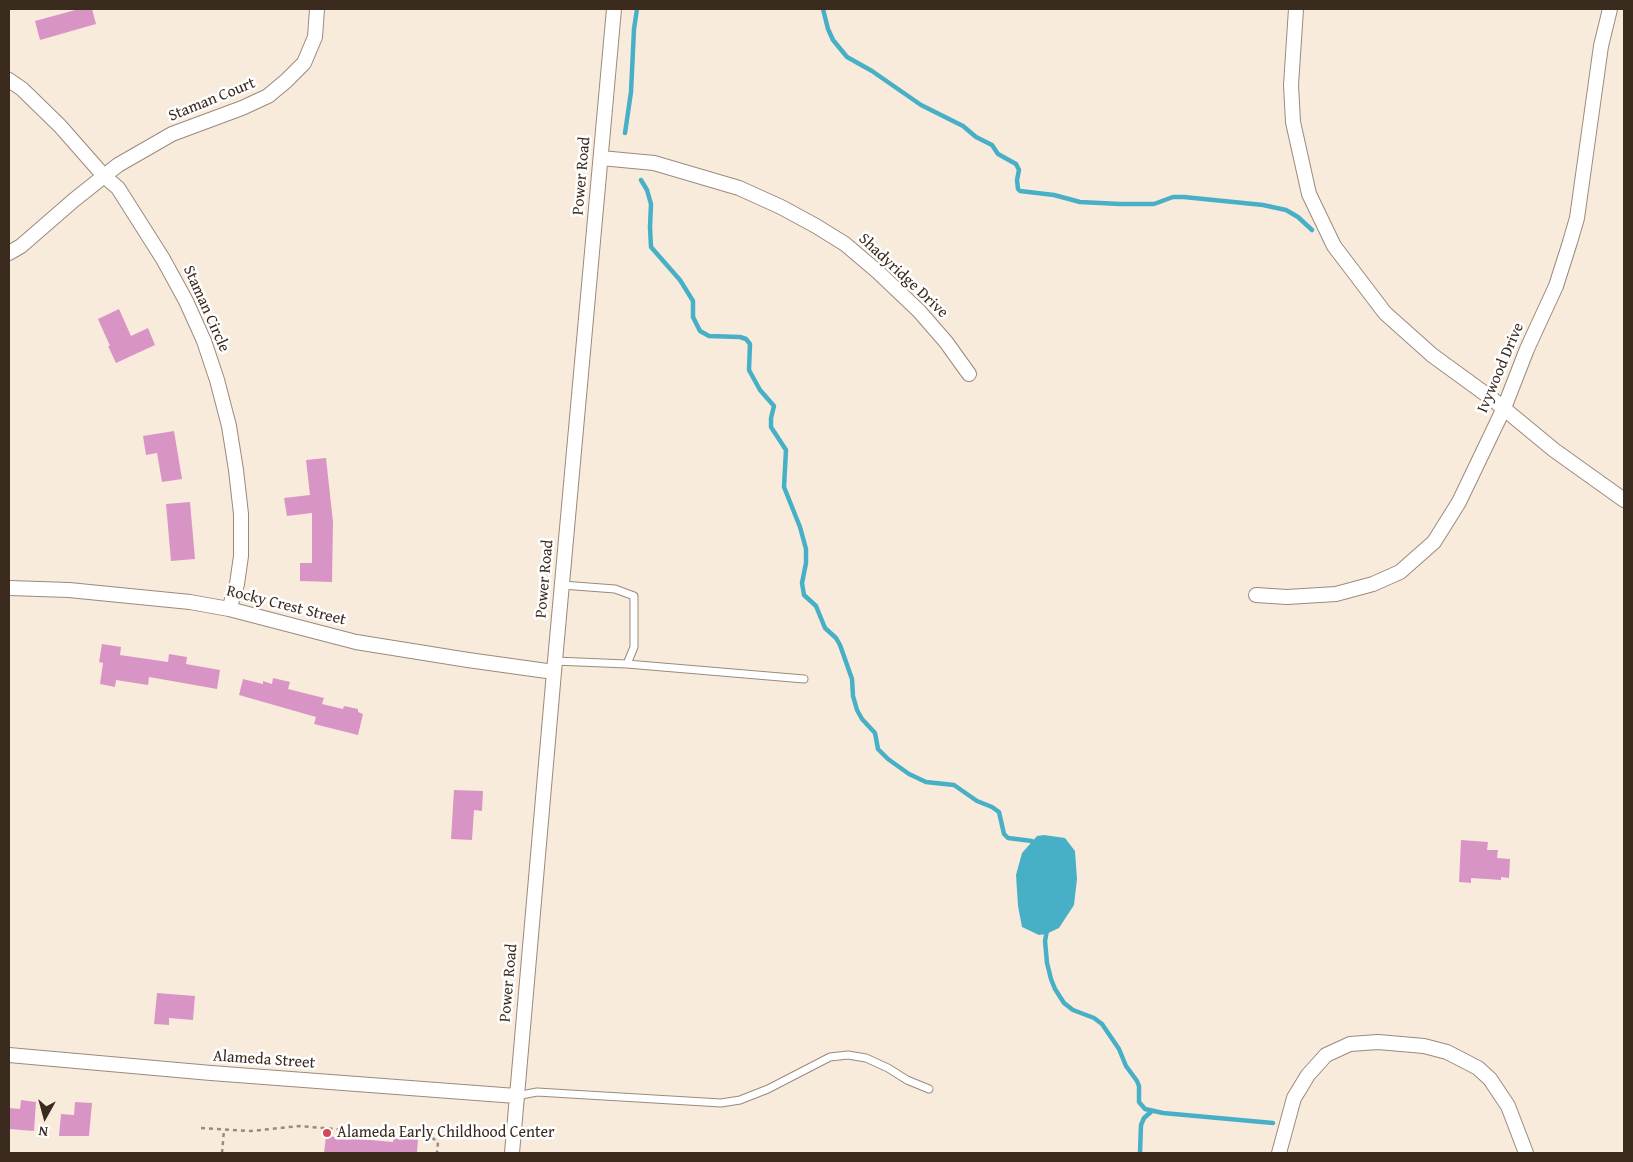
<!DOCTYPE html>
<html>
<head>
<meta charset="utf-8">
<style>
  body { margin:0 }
  #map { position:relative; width:1633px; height:1162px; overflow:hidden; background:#f9ebdc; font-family:"Gentium Book Plus",serif }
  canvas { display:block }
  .frame { position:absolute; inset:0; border:10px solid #3b2a1e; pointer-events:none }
  .north { position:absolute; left:20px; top:1092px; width:50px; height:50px; -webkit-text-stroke:4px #fff; paint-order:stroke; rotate:187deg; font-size:14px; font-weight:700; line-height:20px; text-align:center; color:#3b2a1e }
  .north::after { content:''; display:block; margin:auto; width:18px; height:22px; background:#3b2a1e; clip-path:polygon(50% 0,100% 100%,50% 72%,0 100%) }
</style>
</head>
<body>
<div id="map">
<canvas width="1633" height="1162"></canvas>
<div class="frame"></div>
<div class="north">N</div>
</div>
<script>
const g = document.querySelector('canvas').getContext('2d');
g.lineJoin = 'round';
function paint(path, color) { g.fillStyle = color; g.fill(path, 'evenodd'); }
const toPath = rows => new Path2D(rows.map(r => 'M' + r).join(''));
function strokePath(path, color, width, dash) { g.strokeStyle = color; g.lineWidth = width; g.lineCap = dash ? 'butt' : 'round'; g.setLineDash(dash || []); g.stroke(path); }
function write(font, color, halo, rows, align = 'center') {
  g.font = font + ' "Gentium Book Plus",serif'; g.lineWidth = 5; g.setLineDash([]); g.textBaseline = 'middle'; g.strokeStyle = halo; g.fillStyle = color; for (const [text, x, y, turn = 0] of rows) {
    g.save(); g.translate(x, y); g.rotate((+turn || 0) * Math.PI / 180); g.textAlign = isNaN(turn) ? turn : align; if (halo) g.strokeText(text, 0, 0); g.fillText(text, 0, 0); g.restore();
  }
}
paint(toPath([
  [1044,835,1065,838,1075,851,1077,879,1074,905,1059,928,1046,934,1039,935,1022,927,1018,906,1016,875,1022,853,1037,836]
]), '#47b0c6');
strokePath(toPath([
  [823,9,828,29,833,40,847,57,872,71,921,105,963,126,976,137,992,145,998,154,1016,164,1019,170,1017,180,1018,189,1020,191,1054,195,1080,202,1120,204,1154,204,1173,197,1184,197,1263,205,1286,210,1298,217,1312,230],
  [625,133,631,92,634,29,637,9],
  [641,180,647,190,651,204,650,227,651,247,680,280,693,301,693,317,700,331,709,336,740,337,746,339,750,344,749,370,760,390,774,406,771,418,771,427,786,450,784,487,800,527,806,549,806,563,802,583,804,595,816,606,825,628,836,638,840,645,852,679,853,696,857,710,862,719,875,733,878,749,888,759,909,774,926,782,954,785,977,801,992,807,999,812,1004,834,1008,838,1032,841,1034,845],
  [1047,930,1045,941,1047,963,1051,979,1055,989,1064,1003,1073,1010,1094,1018,1102,1024,1119,1049,1126,1066,1137,1081,1139,1086,1139,1102,1145,1109,1163,1113,1273,1123],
  [1140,1153,1141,1125,1144,1118,1152,1111]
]), '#47b0c6', 4.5);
paint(toPath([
  [79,9,92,9,96,24,40,40,35,21],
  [119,309,131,336,148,328,155,345,116,363,108,346,110,346,98,319],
  [174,431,182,479,162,482,157,453,146,455,143,436],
  [326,458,333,522,332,582,300,581,300,563,312,563,312,513,287,516,284,498,310,495,306,460],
  [190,502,195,559,171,561,166,504],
  [102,644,121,647,120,655,168,662,169,654,187,657,186,664,220,670,217,689,149,677,148,685,116,680,115,687,100,684,103,663,99,662],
  [273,678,290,682,288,689,324,698,322,704,343,709,344,706,358,709,358,712,363,714,358,735,314,724,316,717,239,695,243,679,263,684,263,681,272,684],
  [454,790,483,791,482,811,474,810,472,840,451,839],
  [1461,840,1488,842,1487,850,1498,850,1497,858,1510,859,1509,878,1501,877,1501,880,1471,878,1471,883,1459,882],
  [157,993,195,996,193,1020,169,1018,169,1025,154,1024],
  [21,1100,36,1102,34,1131,9,1129,9,1108,20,1109],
  [75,1102,92,1103,89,1136,59,1136,61,1114,74,1115],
  [326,1136,393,1142,394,1137,418,1139,417,1153,324,1153]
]), '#d994c6');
const lane = toPath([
  [555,661,627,664,634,647,634,596,615,589,562,585],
  [627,664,804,679],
  [516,1096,537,1092,721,1103,740,1100,768,1089,830,1057,848,1055,866,1058,888,1068,907,1080,929,1089]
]);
const street = toPath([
  [1296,9,1291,85,1293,122,1309,194,1334,246,1385,313,1432,355,1491,398,1554,450,1624,500],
  [9,80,22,89,60,126,104,176,118,188,163,259,186,301,204,341,217,380,229,426,236,470,241,514,241,556,237,584,229,609],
  [601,158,654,163,739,188,781,207,816,226,845,244,878,272,919,311,946,342,969,374],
  [9,253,21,246,74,200,118,165,172,134,242,108,268,96,286,81,304,63,315,37,317,9],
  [9,588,69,590,190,602,229,609,356,642,468,660,554,672],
  [1256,595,1287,597,1336,594,1373,584,1400,572,1434,542,1459,502,1504,408,1527,349,1556,286,1570,242,1577,218,1601,46,1610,9],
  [9,1055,211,1073,516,1096],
  [512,1153,554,672,614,9],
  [1279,1153,1294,1098,1308,1075,1326,1055,1350,1044,1378,1042,1424,1046,1447,1052,1478,1068,1490,1079,1508,1106,1526,1153]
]);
strokePath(lane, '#9a8a7d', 9);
strokePath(street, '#9a8a7d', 16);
strokePath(toPath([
  [201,1128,251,1131,299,1126,431,1137,438,1142,437,1153],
  [347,1138,349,1130],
  [222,1153,224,1130]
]), '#9a8a7d', 2.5, [4, 4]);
strokePath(lane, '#fff', 7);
strokePath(street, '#fff', 14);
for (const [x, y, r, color] of [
  [327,1133,5,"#d1495b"]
]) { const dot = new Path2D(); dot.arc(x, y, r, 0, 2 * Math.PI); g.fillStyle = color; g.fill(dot); strokePath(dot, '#fff', 2); }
write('16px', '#3b2a1e', '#fff', [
  ["Staman Court",212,100,-22],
  ["Power Road",582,176,-85],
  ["Shadyridge Drive",903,276,43],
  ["Staman Circle",206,309,66],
  ["Ivywood Drive",1501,368,-67],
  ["Power Road",545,579,-85],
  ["Rocky Crest Street",286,606,14],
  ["Power Road",509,983,-85],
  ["Alameda Street",264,1060,4]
]);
write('16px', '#3b2a1e', '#fff', [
  ["Alameda Early Childhood Center",337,1133]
], 'left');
</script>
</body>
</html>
